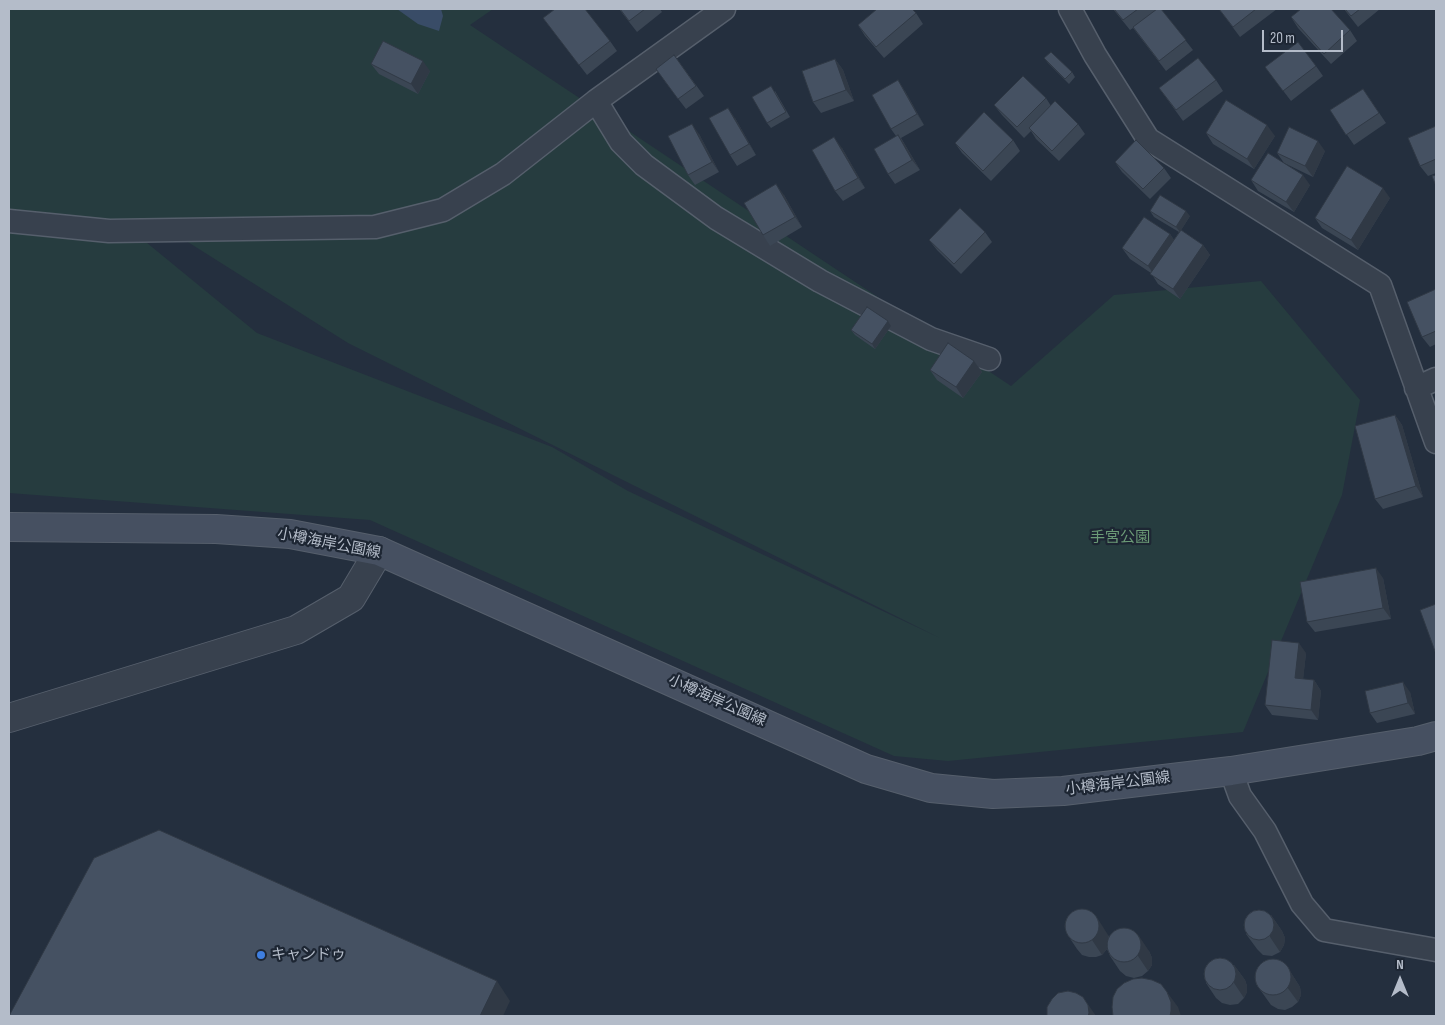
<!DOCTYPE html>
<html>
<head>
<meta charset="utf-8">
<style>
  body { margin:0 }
  #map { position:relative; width:1445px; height:1025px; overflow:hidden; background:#242f3e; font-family:"Sofia Sans Condensed",sans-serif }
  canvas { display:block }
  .frame { position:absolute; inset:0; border:10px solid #b4bcc9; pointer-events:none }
  .north { position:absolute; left:1375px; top:955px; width:50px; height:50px; -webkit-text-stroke:4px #1d2633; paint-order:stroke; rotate:0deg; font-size:14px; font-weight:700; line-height:20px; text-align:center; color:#b4bcc9 }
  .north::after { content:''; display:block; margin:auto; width:18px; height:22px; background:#b4bcc9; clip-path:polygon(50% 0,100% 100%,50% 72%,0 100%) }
  .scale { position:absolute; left:1262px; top:30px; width:81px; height:22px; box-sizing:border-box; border:2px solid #b4bcc9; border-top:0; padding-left:6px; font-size:15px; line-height:18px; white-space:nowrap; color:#b4bcc9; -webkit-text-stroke:4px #1d2633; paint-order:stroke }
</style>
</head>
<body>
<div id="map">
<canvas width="1445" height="1025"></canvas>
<div class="frame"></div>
<div class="north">N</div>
<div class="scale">20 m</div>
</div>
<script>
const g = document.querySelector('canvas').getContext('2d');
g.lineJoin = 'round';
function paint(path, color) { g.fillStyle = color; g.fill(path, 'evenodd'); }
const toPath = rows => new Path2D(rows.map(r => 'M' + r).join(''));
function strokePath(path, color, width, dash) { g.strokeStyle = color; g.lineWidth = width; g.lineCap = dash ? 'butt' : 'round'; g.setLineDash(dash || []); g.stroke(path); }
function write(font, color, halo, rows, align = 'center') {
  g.font = font + ' "Sofia Sans Condensed","Noto Sans JP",sans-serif'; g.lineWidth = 4.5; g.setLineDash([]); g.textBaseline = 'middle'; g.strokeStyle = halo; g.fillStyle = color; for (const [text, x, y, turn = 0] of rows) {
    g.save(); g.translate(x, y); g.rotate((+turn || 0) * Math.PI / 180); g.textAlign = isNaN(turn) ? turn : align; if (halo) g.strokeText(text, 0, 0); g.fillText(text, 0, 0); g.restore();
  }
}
paint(toPath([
  [9,9,493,9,470,25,1011,386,1114,295,1261,281,1360,400,1342,495,1243,732,948,761,894,756,370,520,9,493],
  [119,220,164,227,348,343,940,638,628,491,552,447,257,333]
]), '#263c3f');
paint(toPath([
  [397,9,441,9,443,16,439,31,418,24]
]), '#394c67');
const minor = toPath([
  [1070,9,1095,55,1148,139,1380,285,1436,442],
  [596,101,621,142,644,165,716,218,820,281,931,339,989,359],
  [9,221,109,231,375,227,443,210,503,174,596,101,724,9],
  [1416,388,1436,379],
  [1231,771,1240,796,1265,831,1302,904,1324,930,1436,950]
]);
const tertiary = toPath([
  [9,718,296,630,351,598,379,551]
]);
const secondary = toPath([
  [9,527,216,529,290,534,379,551,866,769,931,788,993,794,1063,791,1231,771,1418,741,1436,736]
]);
strokePath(minor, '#565f6c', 25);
strokePath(tertiary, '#565f6c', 30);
strokePath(secondary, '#565f6c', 30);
strokePath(minor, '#38414e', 22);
strokePath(tertiary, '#38414e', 28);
strokePath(secondary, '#465061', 28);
paint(toPath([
  [619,9,660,9,662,12,637,32],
  [1113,9,1161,9,1193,50,1166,71,1133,28,1130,30],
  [1219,9,1277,9,1240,37],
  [1344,9,1380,9,1358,27],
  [916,13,923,24,884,58,865,36,858,25],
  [1291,17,1350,30,1357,41,1331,64,1298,28],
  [543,18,610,41,617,51,587,75],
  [674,55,704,96,686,109,663,79],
  [1044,58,1072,72,1075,77,1069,84,1048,63],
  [835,59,843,70,854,101,821,113,813,102],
  [371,64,430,71,418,94,379,74],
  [1316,66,1323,76,1291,101,1265,67],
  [1216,80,1223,91,1183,121,1159,88],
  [1363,89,1386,123,1354,145,1330,110],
  [775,91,790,117,771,128,767,123],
  [905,91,924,125,901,138,920,170,895,184,888,174,896,136,891,129],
  [1046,98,1051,106,1078,124,1085,134,1059,161,1036,139,1031,131,1024,138,1002,115,994,105],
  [735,118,756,155,737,166,730,155],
  [1436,126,1436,173,1428,176,1420,166],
  [1206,133,1275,136,1254,169,1213,144],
  [699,134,719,172,695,185,688,175],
  [1013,140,1020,151,991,181,962,153,955,143],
  [842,148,865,188,843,201,835,191],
  [1325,151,1313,177,1284,163,1277,153],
  [1115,162,1164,168,1171,178,1150,199,1122,172],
  [1251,180,1310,185,1294,212,1258,191],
  [784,195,802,227,770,246,763,235],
  [1390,198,1358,250,1322,228,1315,218],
  [1150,211,1190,216,1181,230,1203,245,1210,255,1180,299,1158,284,1151,273,1130,259,1122,248,1170,234,1174,240,1179,232,1154,217],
  [985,232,992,242,961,274,937,250,929,240],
  [1436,289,1436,344,1430,347,1422,337],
  [888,321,891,326,875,349,855,335,851,330],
  [974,361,982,372,963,398,937,380,930,370],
  [1395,415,1402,425,1423,497,1383,509,1375,499],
  [1383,578,1391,619,1315,632,1307,622],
  [1306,653,1303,679,1314,680,1321,691,1318,720,1272,715,1265,705],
  [1410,692,1415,714,1377,723,1370,713],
  [1271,915,1282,931,1285,938,1284,945,1280,952,1272,956,1263,955,1257,949,1246,934],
  [1067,934,1108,935,1109,937,1149,951,1152,958,1152,965,1148,971,1142,976,1134,978,1126,976,1120,971,1110,956,1107,949,1102,955,1096,957,1089,957,1082,955,1077,949],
  [1234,965,1245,980,1247,986,1247,992,1244,998,1238,1004,1230,1005,1222,1003,1216,998,1206,983],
  [1286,965,1300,987,1301,995,1298,1002,1292,1007,1285,1010,1278,1009,1271,1005,1256,984]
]), '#3b4654');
paint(toPath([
  [835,59,843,70,854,101,846,90],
  [423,61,430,71,418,94,411,84],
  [898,80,905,91,924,125,917,114],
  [728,108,735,118,756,155,749,144],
  [692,124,699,134,719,172,712,162],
  [1267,125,1275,136,1254,169,1247,159],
  [898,135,905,145,920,170,912,160],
  [834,137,842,148,865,188,858,178],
  [1318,141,1325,151,1313,177,1305,166],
  [1303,175,1310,185,1294,212,1286,202],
  [776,184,784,195,802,227,795,217],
  [1383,188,1390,198,1358,250,1351,240],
  [1186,211,1190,216,1180,232,1176,227],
  [1170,234,1177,244,1155,276,1148,266],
  [1203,245,1210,255,1180,299,1173,289],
  [888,321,891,326,875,349,872,344],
  [974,361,982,372,963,398,956,387],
  [1395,415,1402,425,1423,497,1416,486],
  [1376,568,1383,578,1391,619,1383,608],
  [1299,643,1306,653,1302,689,1295,678],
  [1314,680,1321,691,1318,720,1311,710],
  [1403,682,1410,692,1415,714,1408,703],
  [1271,915,1282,931,1285,938,1284,945,1280,952,1270,937],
  [1098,919,1108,935,1109,942,1107,949,1102,955,1092,940],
  [1139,936,1149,951,1152,958,1152,965,1148,971,1138,956],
  [1234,965,1245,980,1247,986,1247,992,1244,998,1234,983],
  [1286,965,1300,987,1301,995,1298,1002,1287,987],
  [497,981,510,1001,503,1016,480,1016],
  [1167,992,1178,1007,1181,1016,1170,1016],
  [1083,997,1096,1016,1088,1016]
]), '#303945');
const building = toPath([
  [555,9,585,9,610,41,579,65,543,18,555,9],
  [620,9,645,9,629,21,620,9],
  [877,9,912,9,916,13,876,47,858,25,877,9],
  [1114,9,1138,9,1123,20,1114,9],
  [1157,9,1161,9,1186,40,1159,61,1133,27,1157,9],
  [1219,9,1256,9,1233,27,1219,9],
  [1301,9,1331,9,1350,30,1324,54,1291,17,1301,9],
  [1345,9,1360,9,1351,16,1345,9],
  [383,41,423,61,411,84,371,64,383,41],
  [1298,42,1316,66,1283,91,1265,67,1298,42],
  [1051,52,1072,72,1065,79,1044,58,1051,52],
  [674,55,696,86,678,99,656,69,674,55],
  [1198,58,1216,80,1176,110,1159,88,1198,58],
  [835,59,846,90,813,102,802,71,835,59],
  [1023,76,1046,98,1017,127,994,105,1023,76],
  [898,80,917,114,891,129,872,95,898,80],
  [771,86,786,112,767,123,752,97,771,86],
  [1363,89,1379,113,1346,135,1330,110,1363,89],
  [1226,100,1267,125,1247,159,1206,133,1226,100],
  [1055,101,1078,124,1052,151,1029,128,1055,101],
  [728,108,749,144,730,155,709,118,728,108],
  [984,112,1013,140,983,171,955,143,984,112],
  [692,124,712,162,688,175,668,136,692,124],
  [1436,126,1436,159,1420,166,1408,138,1436,126],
  [1289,127,1318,141,1305,166,1277,153,1289,127],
  [898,135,912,160,888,174,874,149,898,135],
  [834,137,858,178,835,191,812,150,834,137],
  [1136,140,1164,168,1143,189,1115,162,1136,140],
  [1268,153,1303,175,1286,202,1251,180,1268,153],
  [1347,166,1383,188,1351,240,1315,218,1347,166],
  [1436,175,1436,186,1432,176,1436,175],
  [776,184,795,217,763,235,744,203,776,184],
  [1160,195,1186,211,1176,227,1150,211,1160,195],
  [960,208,985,232,954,264,929,240,960,208],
  [1144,217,1170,234,1148,266,1122,248,1144,217],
  [1181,230,1203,245,1173,289,1150,274,1181,230],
  [1436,289,1436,331,1422,337,1407,302,1436,289],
  [867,307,888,321,872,344,851,330,867,307],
  [948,343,974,361,956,387,930,370,948,343],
  [1395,415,1416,486,1375,499,1355,426,1395,415],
  [1376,568,1383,608,1307,622,1300,582,1376,568],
  [1436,604,1436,654,1420,610,1436,604],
  [1272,640,1299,643,1295,678,1314,680,1311,710,1265,705,1272,640],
  [1403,682,1408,703,1370,713,1365,691,1403,682],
  [159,830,497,981,480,1016,9,1016,94,858,159,830],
  '1065 926a17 17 0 1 1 34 0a17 17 0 1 1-34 0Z',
  '1244 925a15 15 0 1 1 30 0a15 15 0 1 1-30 0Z',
  '1107 945a17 17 0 1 1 34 0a17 17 0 1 1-34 0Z',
  '1204 974a16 16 0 1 1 32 0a16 16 0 1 1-32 0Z',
  '1255 977a18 18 0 1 1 36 0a18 18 0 1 1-36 0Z',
  [1142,978,1152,980,1161,984,1167,992,1171,1002,1171,1011,1170,1016,1113,1016,1112,1007,1113,997,1117,989,1124,983,1133,979,1142,978],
  [1068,991,1076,993,1083,997,1088,1005,1089,1013,1088,1016,1047,1016,1047,1007,1052,999,1058,993,1068,991]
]);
paint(building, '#455162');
strokePath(building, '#303945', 1);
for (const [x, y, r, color] of [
  [261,955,5,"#3f7fe0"]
]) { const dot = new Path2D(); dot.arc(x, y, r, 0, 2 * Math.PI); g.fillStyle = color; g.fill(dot); strokePath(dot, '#1d2633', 2); }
write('15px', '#6b9a76', '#1d2633', [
  ["手宮公園",1120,538]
]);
write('15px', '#b4bcc9', '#1d2633', [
  ["小樽海岸公園線",329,544,11],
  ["小樽海岸公園線",717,701,24],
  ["小樽海岸公園線",1118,784,-7]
]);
write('15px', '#b4bcc9', '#1d2633', [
  ["キャンドゥ",271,955]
], 'left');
</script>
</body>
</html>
